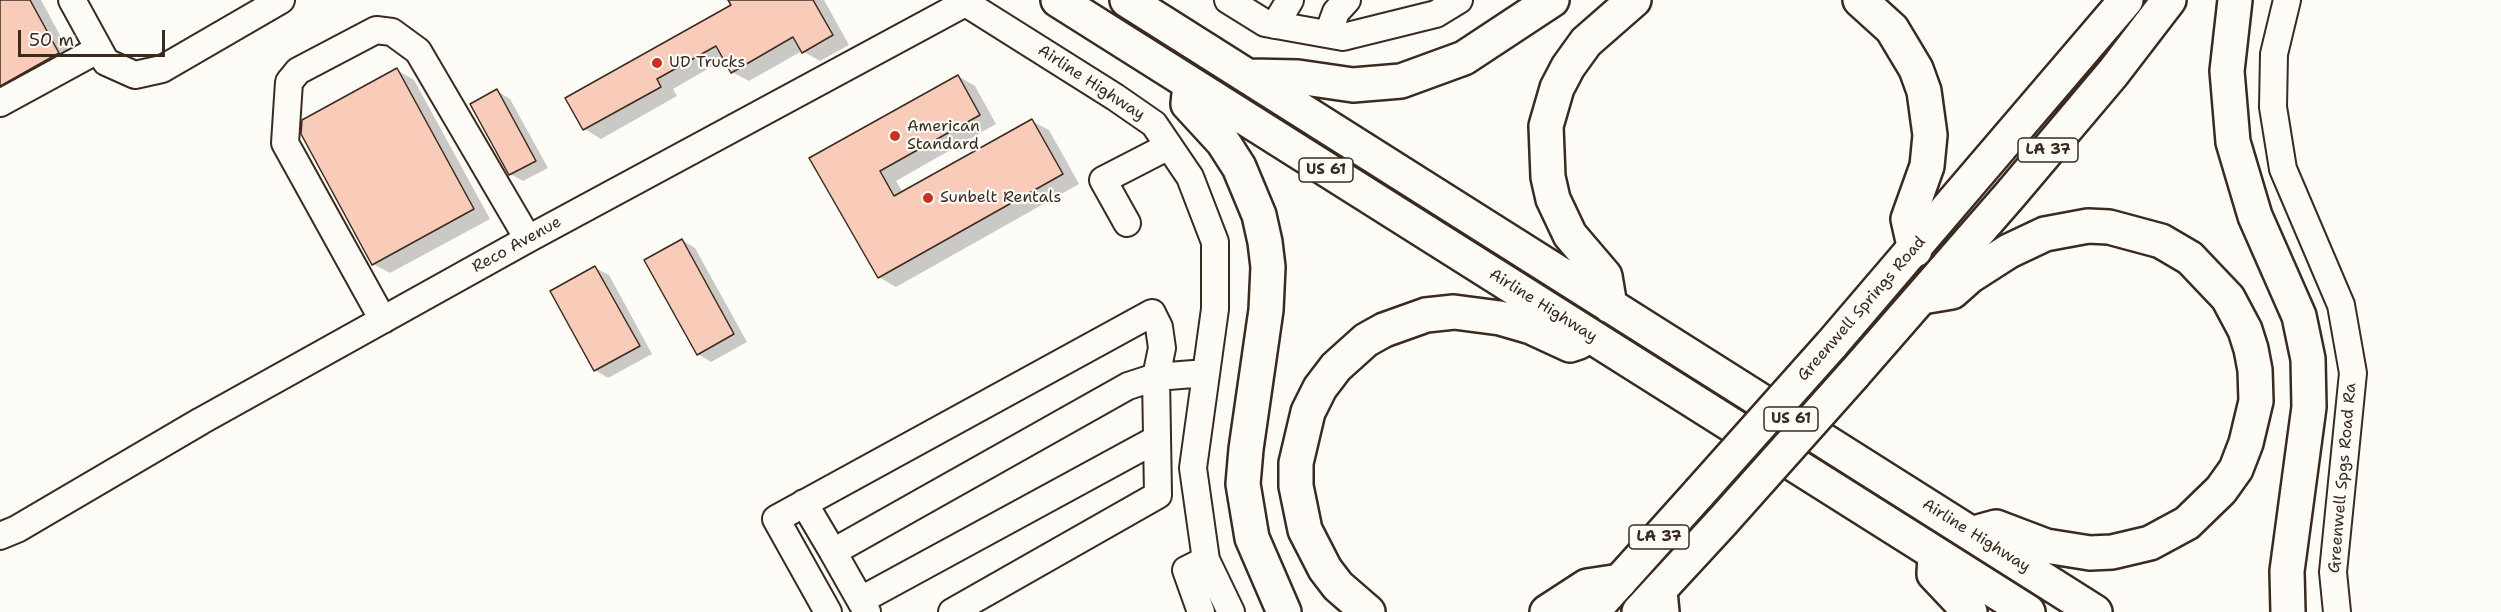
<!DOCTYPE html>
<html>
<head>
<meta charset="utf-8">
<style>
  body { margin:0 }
  #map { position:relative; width:2501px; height:612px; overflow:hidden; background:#fdfcf7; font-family:"Shantell Sans",sans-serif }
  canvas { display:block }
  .scale { position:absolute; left:18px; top:30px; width:147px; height:27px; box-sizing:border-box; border:3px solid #3b2a1e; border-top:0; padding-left:8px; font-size:18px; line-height:21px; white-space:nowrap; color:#3b2a1e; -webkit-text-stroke:4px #fdfcf7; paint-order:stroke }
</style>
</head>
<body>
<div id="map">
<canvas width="2501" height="612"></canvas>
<div class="scale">50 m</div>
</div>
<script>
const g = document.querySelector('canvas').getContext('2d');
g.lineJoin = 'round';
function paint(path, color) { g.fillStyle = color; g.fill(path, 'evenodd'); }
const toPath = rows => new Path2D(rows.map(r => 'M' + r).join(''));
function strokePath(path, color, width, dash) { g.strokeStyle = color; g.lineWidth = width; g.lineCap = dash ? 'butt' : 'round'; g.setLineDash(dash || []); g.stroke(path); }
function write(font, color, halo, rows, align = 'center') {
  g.font = font + ' "Shantell Sans",sans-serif'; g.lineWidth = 4.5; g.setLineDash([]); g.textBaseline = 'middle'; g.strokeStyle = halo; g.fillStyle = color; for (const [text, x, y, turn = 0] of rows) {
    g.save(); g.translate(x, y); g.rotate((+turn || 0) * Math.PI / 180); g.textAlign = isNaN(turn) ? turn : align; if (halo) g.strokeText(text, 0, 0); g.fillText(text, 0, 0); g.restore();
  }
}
paint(toPath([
  [0,0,41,0,75,63,0,105],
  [753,0,824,0,849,45,820,61,802,51,749,81,732,72,725,59,673,89,677,96,601,139,585,129,567,99],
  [397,70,414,80,490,219,390,273,373,264],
  [958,76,975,86,996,124,896,181,903,193,1032,121,1049,130,1079,184,896,287,879,277,811,159],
  [497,91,510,99,548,168,523,181,510,174],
  [682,240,695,248,747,342,711,362,698,354],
  [595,268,609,275,652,354,608,378,595,370]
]), '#0003');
const building = toPath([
  [0,0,30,0,59,53,0,86,0,0],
  [728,0,813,0,833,35,802,53,793,37,731,73,716,46,657,79,661,87,583,130,565,98,731,5,728,0],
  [397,68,474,209,372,265,301,134,302,120,397,68],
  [958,75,980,115,880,171,894,196,1032,119,1063,174,878,278,809,158,958,75],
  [497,89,536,161,509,175,470,104,497,89],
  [682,239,734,334,697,355,644,260,682,239],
  [595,266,640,346,594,371,550,291,595,266]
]);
paint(building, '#f8ccb9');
strokePath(building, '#3b2a1e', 1.5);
const minor = toPath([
  [72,0,106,62,135,75,162,69,281,0],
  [961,0,1115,97,1154,124,1190,177,1215,242,1215,309,1193,468,1206,560,1231,612],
  [1228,0,1265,23,1343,37,1436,14,1459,0],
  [2287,0,2274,54,2273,107,2283,169,2341,305,2353,373,2333,572,2337,612],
  [1275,25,1290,0],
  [1328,34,1336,12,1347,0],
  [0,103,99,49],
  [1127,223,1103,180,1169,146],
  [383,320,285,143,289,82,298,71,376,30,392,32,418,51,528,239],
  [804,503,833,552,1128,386,1156,377,1206,373],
  [0,536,17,529,201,421,528,239,965,3],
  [833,552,867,612],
  [861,600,1157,439],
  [828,612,776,519,1152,313,1159,327,1162,348,1156,377,1158,495,952,612],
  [1201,612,1186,570,1206,560]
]);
const major = toPath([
  [1831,345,2126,0],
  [1854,374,2010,195,2113,73,2169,0],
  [1592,612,1699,493],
  [1639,612,1722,522]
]);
const highway = toPath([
  [1058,0,2028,612],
  [1127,0,2095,612],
  [1860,0,1892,29,1916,69,1924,91,1930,135,1927,166,1908,219,1915,250],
  [2235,0,2227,71,2233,142,2255,216,2299,316,2308,359,2309,407,2287,571,2288,612],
  [1250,76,1298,77,1353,85,1401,81,1464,58,1552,0],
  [1190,84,1188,104,1223,142,1239,167,1259,215,1265,242,1268,267,1266,310,1246,449,1243,484,1252,538,1284,612],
  [1922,297,1952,292,1970,276,2009,251,2045,234,2088,226,2109,227,2161,241,2190,258,2228,298,2245,330,2251,349,2255,370,2256,401,2246,443,2236,469,2221,490,2187,523,2150,543,2112,552,2090,553,2046,546,1996,527,1978,532],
  [1610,306,1605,276,1570,235,1553,199,1548,177,1546,126,1557,88,1568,67,1586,42,1634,0],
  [1935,554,1934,574,1970,612],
  [1660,591,1662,612],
  [1368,612,1338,586,1325,569,1305,530,1296,486,1296,463,1308,412,1320,388,1336,367,1366,340,1384,330,1426,315,1454,312,1500,318,1531,327,1570,345,1579,342],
  [1547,612,1587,586,1620,581]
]);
strokePath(minor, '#3b2a1e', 30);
strokePath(major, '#3b2a1e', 38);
strokePath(highway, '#3b2a1e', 38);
strokePath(minor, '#fdfcf7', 26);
strokePath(major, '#fdfcf7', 33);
strokePath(highway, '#fdfcf7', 33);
const majorBridge = toPath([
  [1699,493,1831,345],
  [1722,522,1854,374]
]);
strokePath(majorBridge, '#3b2a1e', 38, []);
strokePath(majorBridge, '#fdfcf7', 33);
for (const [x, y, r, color] of [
  [657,63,6,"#c8321e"],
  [895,136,6,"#c8321e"],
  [928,198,6,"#c8321e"]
]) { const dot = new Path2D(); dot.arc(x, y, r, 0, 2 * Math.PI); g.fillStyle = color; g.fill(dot); strokePath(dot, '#fdfcf7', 2); }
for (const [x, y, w] of [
  [2048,150,60],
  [1326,170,54],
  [1791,419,54],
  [1659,537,60]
]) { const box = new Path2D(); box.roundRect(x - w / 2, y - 12, w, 24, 4.5); g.fillStyle = '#fdfcf7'; g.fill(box); strokePath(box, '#3b2a1e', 1.5); }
write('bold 15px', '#3b2a1e', null, [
  ["LA 37",2048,150],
  ["US 61",1326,170],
  ["US 61",1791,419],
  ["LA 37",1659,537]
]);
write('16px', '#3b2a1e', '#fdfcf7', [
  ["UD Trucks",669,63],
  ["American",907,127],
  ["Standard",907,145],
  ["Sunbelt Rentals",940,198]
], 'left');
write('16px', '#3b2a1e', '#fdfcf7', [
  ["Airline Highway",1091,83,33],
  ["Reco Avenue",517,245,-29],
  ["Airline Highway",1543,306,32],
  ["Greenwell Springs Road",1862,309,-49],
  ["Greenwell Spgs Road Ra",2343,478,-85],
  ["Airline Highway",1976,536,32]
]);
</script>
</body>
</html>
